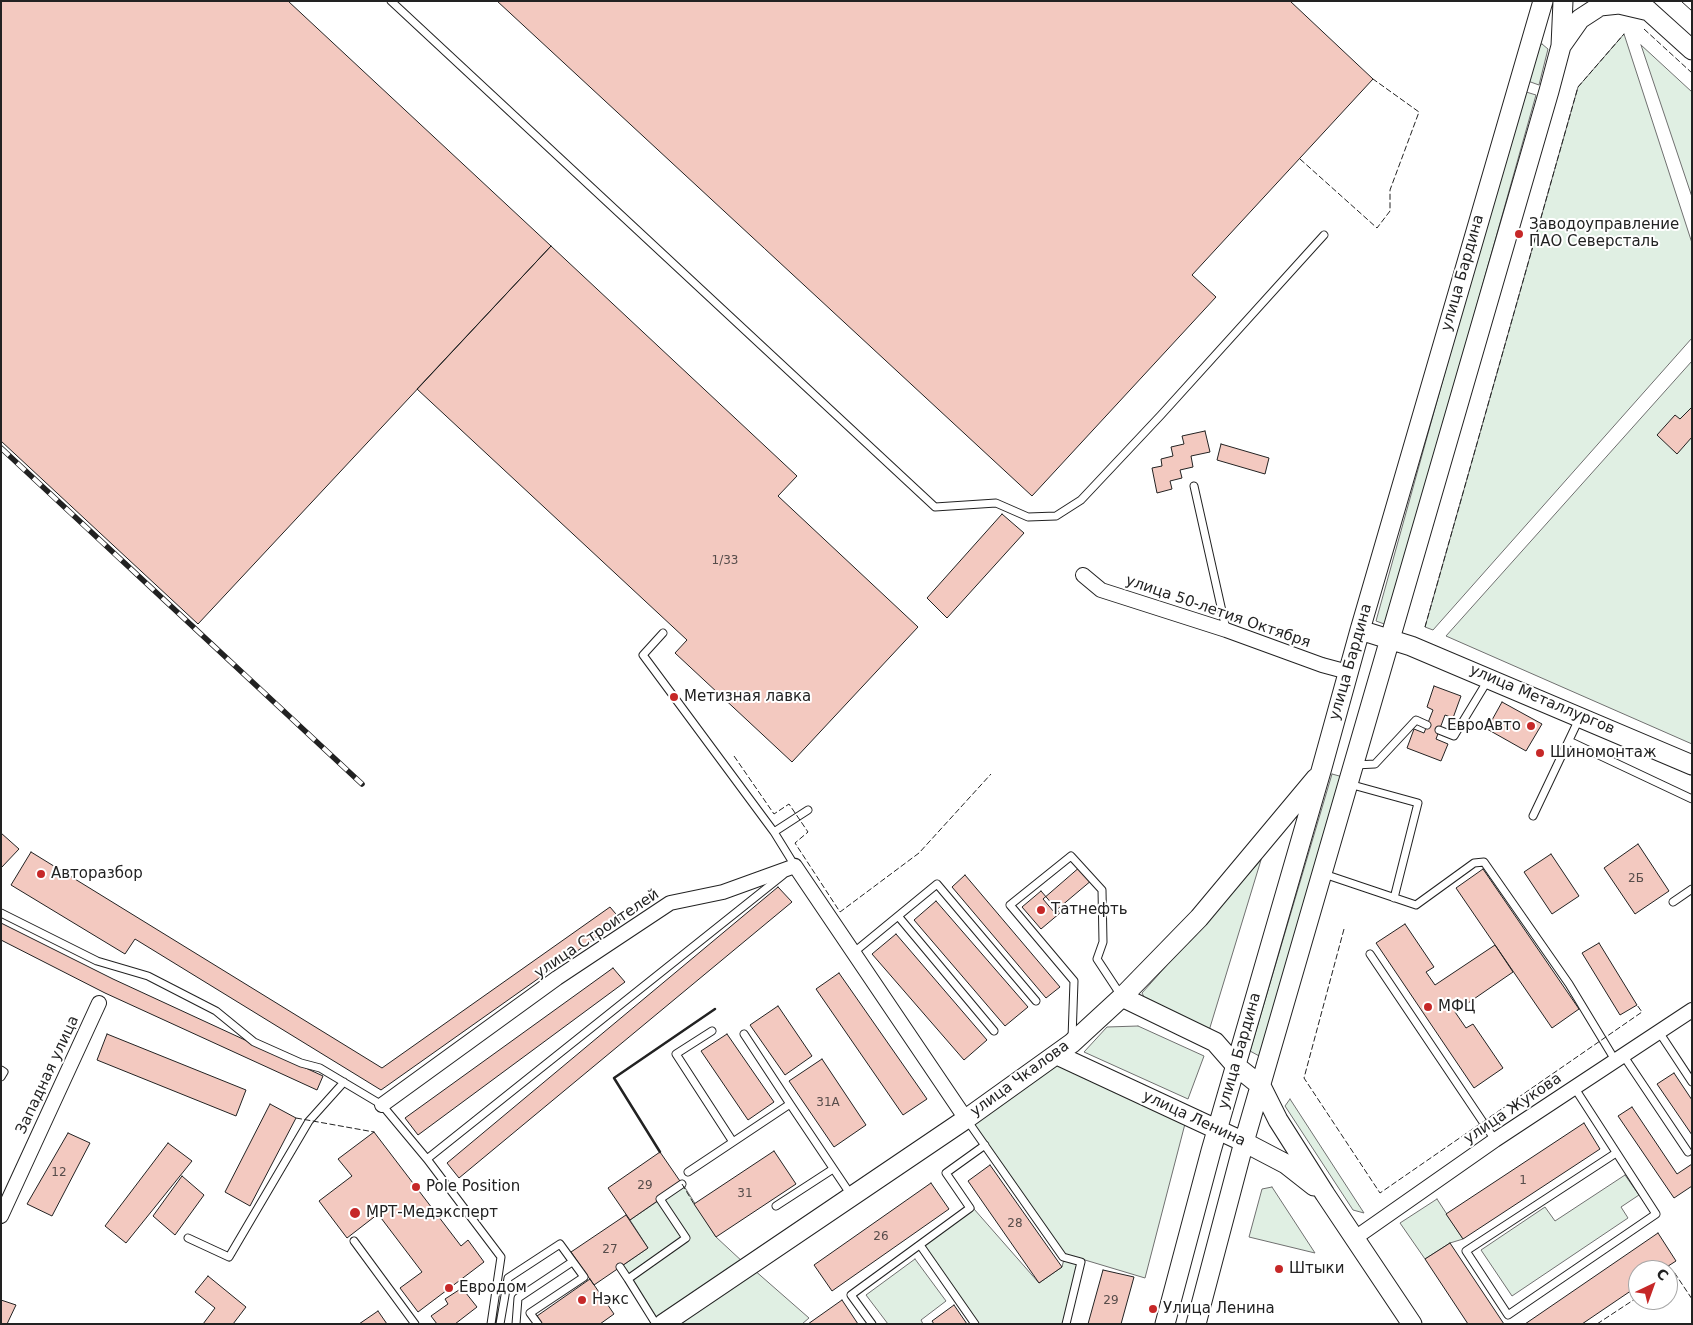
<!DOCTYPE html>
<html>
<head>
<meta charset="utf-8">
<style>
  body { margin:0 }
  #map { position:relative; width:1693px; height:1325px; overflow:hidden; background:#fff; font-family:"DejaVu Sans",sans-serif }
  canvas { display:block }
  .frame { position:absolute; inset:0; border:2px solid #222; pointer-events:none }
  .north { position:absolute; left:1628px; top:1260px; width:50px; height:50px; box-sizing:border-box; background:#fff; border:1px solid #a7a7a7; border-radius:50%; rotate:42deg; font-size:14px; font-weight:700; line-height:20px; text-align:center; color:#222 }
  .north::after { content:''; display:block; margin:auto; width:18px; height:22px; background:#c62828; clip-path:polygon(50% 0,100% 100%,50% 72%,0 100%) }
</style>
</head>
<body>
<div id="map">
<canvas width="1693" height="1325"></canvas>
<div class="frame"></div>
<div class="north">С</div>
</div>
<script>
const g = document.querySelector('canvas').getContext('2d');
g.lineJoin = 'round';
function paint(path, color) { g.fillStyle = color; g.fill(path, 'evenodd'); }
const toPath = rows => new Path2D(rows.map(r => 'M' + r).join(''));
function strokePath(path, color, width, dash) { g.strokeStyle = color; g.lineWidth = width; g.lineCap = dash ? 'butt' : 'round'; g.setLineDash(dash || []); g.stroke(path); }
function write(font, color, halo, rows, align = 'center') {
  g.font = font + ' "DejaVu Sans",sans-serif'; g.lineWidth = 4; g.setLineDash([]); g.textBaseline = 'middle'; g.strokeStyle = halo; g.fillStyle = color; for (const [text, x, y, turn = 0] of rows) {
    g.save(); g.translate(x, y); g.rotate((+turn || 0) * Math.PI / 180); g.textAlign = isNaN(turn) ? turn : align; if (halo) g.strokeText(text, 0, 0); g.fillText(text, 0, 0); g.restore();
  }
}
const green = toPath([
  [1624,34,1692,243,1692,338,1433,630,1425,627,1578,87,1624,34],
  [1542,44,1548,49,1539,85,1525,80,1535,46,1542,44],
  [1641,45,1692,92,1692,197,1641,45],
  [1523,91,1536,95,1387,625,1376,621,1523,91],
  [1692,361,1692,744,1446,636,1692,361],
  [1332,774,1343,777,1261,1057,1250,1051,1332,774],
  [1261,860,1208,1034,1150,1009,1142,993,1261,860],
  [1138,1026,1204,1056,1188,1099,1084,1052,1107,1027,1138,1026],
  [1057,1061,1186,1120,1145,1278,1065,1254,971,1121,1057,1061],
  [1290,1099,1364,1213,1353,1210,1285,1106,1290,1099],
  [1625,1175,1639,1195,1621,1207,1628,1218,1512,1296,1481,1250,1545,1207,1555,1221,1625,1175],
  [684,1186,716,1237,744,1263,658,1321,631,1279,690,1238,663,1200,684,1186],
  [1272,1187,1315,1253,1249,1237,1262,1189,1272,1187],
  [1437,1199,1463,1239,1450,1243,1425,1259,1400,1223,1437,1199],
  [658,1201,683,1237,629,1275,622,1266,648,1248,630,1220,658,1201],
  [974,1209,1039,1283,1062,1267,1064,1259,1078,1264,1063,1324,978,1324,923,1246,974,1209],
  [915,1259,946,1301,921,1320,923,1324,888,1324,866,1295,915,1259],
  [753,1269,809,1318,802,1324,673,1324,753,1269]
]);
paint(green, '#e0efe3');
strokePath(green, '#6f6f6f', 1);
const building = toPath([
  [1,1,288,1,551,246,198,624,1,441,1,1],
  [497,1,1290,1,1373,79,1192,275,1216,297,1032,496,497,1],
  [551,246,797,476,778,496,918,627,792,762,675,653,687,640,417,389,551,246],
  [1692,407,1692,437,1677,454,1657,435,1675,415,1680,419,1692,407],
  [1205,431,1210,452,1191,456,1193,467,1180,470,1182,478,1170,481,1172,489,1157,493,1152,468,1162,466,1161,459,1173,456,1171,447,1184,444,1182,436,1205,431],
  [1221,444,1269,458,1265,474,1217,460,1221,444],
  [1002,514,1024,533,947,618,927,598,1002,514],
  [1434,686,1461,696,1453,718,1445,715,1436,739,1448,744,1441,761,1407,748,1414,729,1424,733,1433,710,1427,707,1434,686],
  [1502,702,1542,724,1526,751,1487,729,1502,702],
  [1,833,19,849,1,868,1,833],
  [1638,844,1669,891,1635,914,1604,868,1638,844],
  [31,852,382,1068,610,907,621,920,381,1090,135,939,125,954,11,885,31,852],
  [1551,854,1579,896,1552,914,1524,872,1551,854],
  [1081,866,1092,880,1054,912,1043,899,1081,866],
  [1483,869,1579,1009,1552,1028,1456,888,1483,869],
  [965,875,1060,987,1046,998,952,887,965,875],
  [778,887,792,902,459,1178,447,1163,778,887],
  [1041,891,1060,913,1041,929,1022,907,1041,891],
  [936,901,1028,1007,1005,1026,914,920,936,901],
  [1,923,113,979,323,1076,317,1090,105,993,1,940,1,923],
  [1405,924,1434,967,1426,972,1435,985,1495,945,1513,972,1455,1012,1466,1028,1473,1024,1503,1068,1474,1088,1376,943,1405,924],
  [896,934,987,1040,964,1060,872,954,896,934],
  [1599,943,1637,1005,1620,1015,1582,953,1599,943],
  [613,968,625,982,418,1135,405,1118,613,968],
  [839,973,927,1099,903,1115,816,989,839,973],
  [778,1006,812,1056,785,1075,750,1025,778,1006],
  [107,1034,246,1090,236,1116,97,1060,107,1034],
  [727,1034,774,1102,748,1120,701,1051,727,1034],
  [822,1059,866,1125,834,1147,789,1081,822,1059],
  [1674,1073,1692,1100,1692,1135,1657,1084,1674,1073],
  [270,1104,296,1118,250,1206,225,1192,270,1104],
  [1632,1107,1677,1174,1692,1164,1692,1186,1674,1198,1618,1116,1632,1107],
  [1584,1123,1600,1149,1463,1239,1446,1214,1584,1123],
  [374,1132,461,1246,468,1240,484,1262,418,1312,400,1288,422,1272,378,1214,347,1238,319,1201,352,1176,338,1159,374,1132],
  [68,1133,90,1143,52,1216,27,1204,68,1133],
  [168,1143,192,1161,126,1243,105,1226,168,1143],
  [774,1151,796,1184,716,1237,694,1204,774,1151],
  [660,1152,682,1184,630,1220,608,1188,660,1152],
  [990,1165,1062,1267,1039,1283,968,1181,990,1165],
  [182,1176,204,1195,175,1235,153,1216,182,1176],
  [931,1183,949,1209,832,1291,814,1265,931,1183],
  [626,1215,648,1248,594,1285,571,1252,626,1215],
  [1658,1233,1676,1261,1662,1270,1638,1270,1638,1286,1582,1324,1525,1324,1658,1233],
  [1450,1243,1504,1324,1468,1324,1425,1259,1450,1243],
  [1103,1270,1134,1277,1121,1324,1088,1324,1103,1270],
  [208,1276,246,1307,233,1324,203,1324,215,1308,195,1292,208,1276],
  [590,1279,614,1314,600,1324,542,1324,537,1316,590,1279],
  [462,1288,477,1307,455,1324,437,1324,431,1316,448,1304,445,1299,462,1288],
  [1,1300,16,1305,7,1324,1,1324,1,1300],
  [842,1300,858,1324,808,1324,842,1300],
  [954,1305,967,1324,934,1324,932,1321,954,1305],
  [378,1311,387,1324,359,1324,378,1311]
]);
paint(building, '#f3c9c0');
strokePath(building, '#222', 1);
const lane = toPath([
  [391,1,935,507,996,503,1028,517,1056,516,1081,500,1161,415,1324,235],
  [1194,486,1226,629],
  [663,633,643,655,774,832,795,866,793,867],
  [1439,730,1454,736,1488,680],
  [1569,741,1692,799],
  [1355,765,1375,764,1416,720,1427,725],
  [1349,784,1418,803,1394,898],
  [1533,816,1579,719],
  [774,832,808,810],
  [1324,874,1416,905,1474,863,1484,862,1569,984,1615,1060],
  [1673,902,1692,889],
  [1,913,97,961,148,976,216,1011,254,1042,301,1063,320,1068,382,1105,427,1159,501,1257,491,1324],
  [898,916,994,1031],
  [853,953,937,884,1036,1001],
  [1370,954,1495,1140],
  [712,1031,676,1054,733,1142],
  [1659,1032,1692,1082],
  [744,1034,790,1104],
  [1072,1038,1074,981,1010,905,1071,856,1102,890,1103,942,1097,959,1122,997],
  [1623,1055,1688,1152],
  [1,1070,4,1072,1,1077],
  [1574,1087,1656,1214,1508,1315,1466,1251,1616,1153],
  [967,1120,1063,1257,1081,1262,1066,1324],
  [427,1159,783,875],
  [688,1172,790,1104,851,1195],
  [776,1206,833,1169],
  [188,1238,229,1257,309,1121,344,1082],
  [354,1241,415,1324],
  [920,1245,975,1324],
  [620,1267,628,1279],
  [500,1324,508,1278,560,1244,584,1277,530,1313,538,1324],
  [516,1324,518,1298,572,1262],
  [656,1324,628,1279,686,1238,660,1199,682,1184],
  [872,1324,851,1295,970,1208,946,1173,985,1145]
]);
const street = toPath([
  [1083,575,1101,590,1226,630,1322,665,1348,672],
  [382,1105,557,978,670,903,723,892,795,866,966,1119],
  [1,1216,99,1003],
  [1355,1238,1495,1140,1692,1010]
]);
const secondary = toPath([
  [1641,4,1692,50],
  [1561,46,1580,19,1600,6,1619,4,1649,11],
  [1360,630,1411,646,1692,765],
  [1122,997,1215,1042,1236,1066,1261,1086,1278,1120,1325,1194,1412,1324],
  [1057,1055,1244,1142,1286,1164,1314,1186],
  [663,1324,966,1119,1072,1043,1122,997,1199,918,1316,778],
  [1165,1324,1211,1151,1321,771,1360,630,1543,1],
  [1196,1324,1244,1142,1549,91,1561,46,1563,1]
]);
strokePath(lane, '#222', 9);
strokePath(street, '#222', 16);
strokePath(secondary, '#222', 21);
strokePath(lane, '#fff', 7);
strokePath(street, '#fff', 14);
strokePath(secondary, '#fff', 19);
strokePath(toPath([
  [1681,1,1692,11]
]), '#222', 1);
const rail = toPath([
  [1,448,362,784]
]);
strokePath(rail, '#222', 5.5);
strokePath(rail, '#fff', 4, [11]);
strokePath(toPath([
  [1644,29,1692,73],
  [1300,159,1377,228,1390,211,1390,190,1419,112,1373,79],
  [1425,627,1578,87,1624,34],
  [734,756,774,814,789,804,808,832,795,843,840,912,919,853,991,774],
  [1344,929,1304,1078,1380,1193,1642,1012,1637,1005],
  [296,1118,374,1132],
  [682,1184,694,1204],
  [1692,1248,1692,1249],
  [1668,1277,1674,1272,1692,1299],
  [1597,1324,1638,1297]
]), '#222', 1, [6, 2.5]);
strokePath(toPath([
  [660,1152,614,1078,715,1009]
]), '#222', 2.5);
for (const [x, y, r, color] of [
  [1519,234,5,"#c62828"],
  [674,697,5,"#c62828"],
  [1531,726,5,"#c62828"],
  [1540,753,5,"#c62828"],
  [41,874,5,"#c62828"],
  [1041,910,5,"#c62828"],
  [1428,1007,5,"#c62828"],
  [416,1187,5,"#c62828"],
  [355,1213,6,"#c62828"],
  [1279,1269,5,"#c62828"],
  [449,1288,5,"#c62828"],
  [582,1300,5,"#c62828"],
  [1153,1309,5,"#c62828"]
]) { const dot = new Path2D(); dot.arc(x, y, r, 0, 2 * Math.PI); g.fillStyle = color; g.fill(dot); strokePath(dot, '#fff', 2); }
write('12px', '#564c4a', null, [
  ["1/33",725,561],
  ["2Б",1636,879],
  ["31А",828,1103],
  ["12",59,1173],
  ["1",1523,1181],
  ["29",645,1186],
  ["31",745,1194],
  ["28",1015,1224],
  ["26",881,1237],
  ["27",610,1250],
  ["29",1111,1301]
]);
write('15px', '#222', '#fff', [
  ["Заводоуправление",1529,225],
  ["ПАО Северсталь",1529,242],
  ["Метизная лавка",684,697],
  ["ЕвроАвто",1521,726,"right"],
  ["Шиномонтаж",1550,753],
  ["Авторазбор",51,874],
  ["Татнефть",1051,910],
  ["МФЦ",1438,1007],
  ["Pole Position",426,1187],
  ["МРТ-Медэксперт",366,1213],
  ["Штыки",1289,1269],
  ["Евродом",459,1288],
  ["Нэкс",592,1300],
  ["Улица Ленина",1163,1309]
], 'left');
write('15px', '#222', '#fff', [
  ["улица Бардина",1463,273,-74],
  ["улица 50-летия Октября",1218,612,19],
  ["улица Бардина",1351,662,-74],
  ["улица Металлургов",1542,700,23],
  ["улица Строителей",597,934,-34],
  ["улица Бардина",1240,1051,-74],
  ["Западная улица",48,1075,-65],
  ["улица Чкалова",1020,1079,-36],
  ["улица Жукова",1513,1109,-34],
  ["улица Ленина",1194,1119,25]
]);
</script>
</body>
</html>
